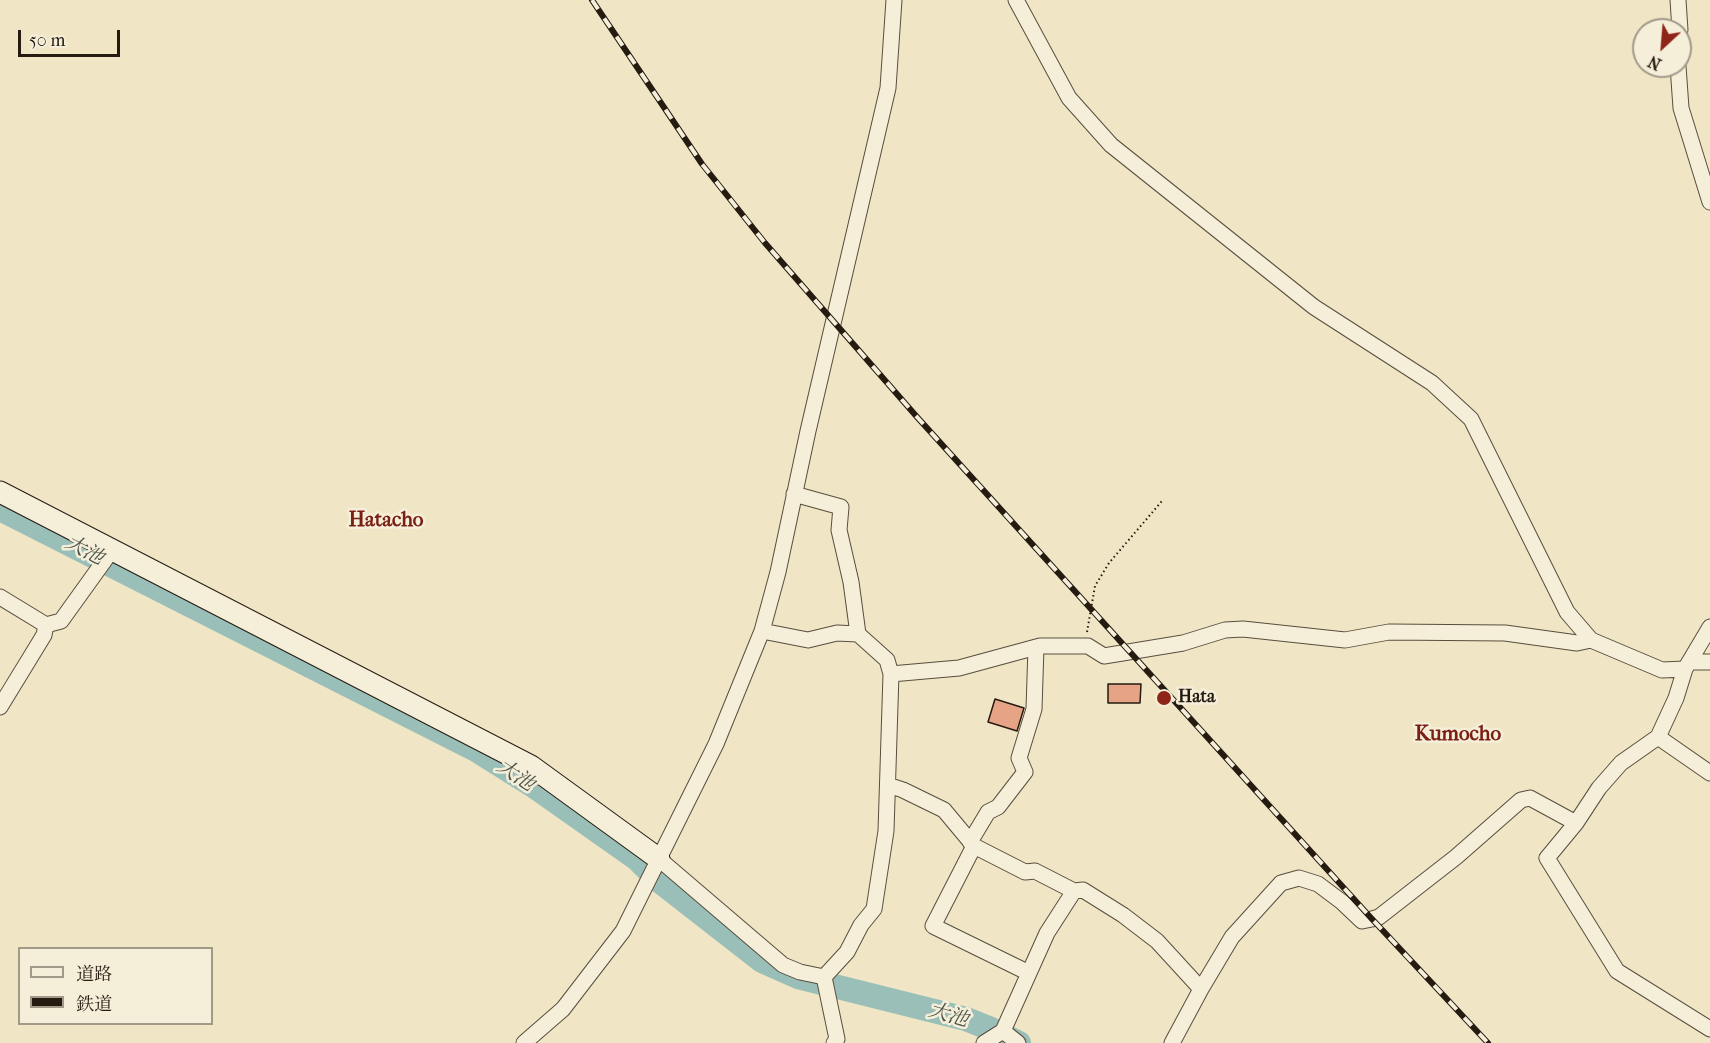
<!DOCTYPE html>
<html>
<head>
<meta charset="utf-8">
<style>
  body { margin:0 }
  #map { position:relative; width:1710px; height:1043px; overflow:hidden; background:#f0e5c5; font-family:"IM FELL French Canon","Noto Serif JP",serif }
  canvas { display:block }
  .legend { position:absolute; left:18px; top:947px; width:195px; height:78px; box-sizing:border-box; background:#f5eed9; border:2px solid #a29a89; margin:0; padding:8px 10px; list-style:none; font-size:18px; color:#251b11 }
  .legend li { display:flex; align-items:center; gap:12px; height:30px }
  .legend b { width:30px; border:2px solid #a29a89 }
  .north { position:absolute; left:1632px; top:18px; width:60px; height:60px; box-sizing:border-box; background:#f5eed9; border:2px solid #a29a89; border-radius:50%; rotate:206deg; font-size:16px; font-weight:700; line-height:24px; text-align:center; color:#251b11 }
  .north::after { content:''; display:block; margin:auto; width:21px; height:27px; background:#8f2418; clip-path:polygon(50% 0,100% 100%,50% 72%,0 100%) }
  .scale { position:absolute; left:18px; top:30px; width:102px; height:27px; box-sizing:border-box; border:3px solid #251b11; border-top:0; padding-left:8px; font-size:18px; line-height:21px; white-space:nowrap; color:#251b11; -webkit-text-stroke:4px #f5eed9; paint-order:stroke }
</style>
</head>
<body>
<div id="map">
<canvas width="1710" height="1043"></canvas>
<ul class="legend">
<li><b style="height:8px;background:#f5eed9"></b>道路</li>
<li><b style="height:8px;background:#251b11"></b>鉄道</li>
</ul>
<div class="north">N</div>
<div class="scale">50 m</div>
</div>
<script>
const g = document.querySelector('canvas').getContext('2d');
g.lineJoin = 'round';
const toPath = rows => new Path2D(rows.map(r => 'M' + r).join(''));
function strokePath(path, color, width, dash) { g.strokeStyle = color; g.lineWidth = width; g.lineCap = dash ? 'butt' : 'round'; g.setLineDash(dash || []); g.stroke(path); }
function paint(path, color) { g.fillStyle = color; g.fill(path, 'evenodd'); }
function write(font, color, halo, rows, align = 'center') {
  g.font = font + ' "IM FELL French Canon","Noto Serif JP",serif'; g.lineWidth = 5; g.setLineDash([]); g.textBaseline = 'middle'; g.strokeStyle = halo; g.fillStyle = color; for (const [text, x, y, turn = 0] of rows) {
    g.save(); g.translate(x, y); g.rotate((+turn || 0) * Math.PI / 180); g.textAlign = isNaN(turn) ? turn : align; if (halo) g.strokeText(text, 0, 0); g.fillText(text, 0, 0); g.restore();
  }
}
strokePath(toPath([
  [0,509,476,750,532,785,637,859,658,880,762,961,798,977,966,1019,991,1029,1019,1043]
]), '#9abfb8', 24);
const building = toPath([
  [1108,684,1141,684,1140,703,1108,703,1108,684],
  [995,699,1024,708,1017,731,988,722,995,699]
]);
paint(building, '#e7a386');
strokePath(building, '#251b11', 1.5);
const street = toPath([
  [1016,0,1069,98,1111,145,1314,307,1432,383,1471,419,1567,612,1591,640,1662,670,1685,669],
  [1678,0,1680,30],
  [1678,66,1681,108,1710,202],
  [794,494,841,507,839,530,851,582,858,634],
  [0,597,46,625,44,635,0,707],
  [46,625,61,621,112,550],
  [762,631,808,640,837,633,858,634,887,660,891,674,886,831,874,909,861,925,847,952,824,977,837,1039,834,1043],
  [1690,662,1710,662],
  [891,674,959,668,1040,646,1088,646,1104,656,1183,643,1225,630,1243,629,1345,640,1389,632,1505,633,1577,643,1591,640],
  [1658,737,1710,773],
  [888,785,903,790,944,810,974,846,1025,872,1035,871,1074,891,1083,890,1123,915,1157,941,1201,989,1172,1043],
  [1576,823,1547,858,1617,971,1710,1029],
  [970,842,988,812,998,807,1025,772,1019,758,1034,709,1036,647],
  [974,846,933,926,1029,973],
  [659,859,783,965,800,972,824,977],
  [1201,989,1232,937,1281,883,1299,878,1318,884,1342,902,1362,921,1372,919,1379,917,1456,857,1521,800,1530,798,1576,823,1599,788,1621,763,1658,737,1676,698,1685,669,1710,627],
  [1003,1031,1047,933,1074,891],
  [524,1043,563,1009,623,931,716,744,762,631,778,572,808,431,888,88,894,0],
  [984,1043,1003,1031,1018,1043]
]);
const secondary = toPath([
  [0,492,531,766,659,859]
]);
strokePath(street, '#584e3e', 17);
strokePath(secondary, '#251b11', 23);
strokePath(toPath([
  [1087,632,1095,586,1109,563,1162,501]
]), '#251b11', 2, [1.5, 3]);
strokePath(street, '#f5eed9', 15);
strokePath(secondary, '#f5eed9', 21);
const rail = toPath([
  [592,0,702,164,765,243,917,417,1372,919,1488,1043]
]);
strokePath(rail, '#251b11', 6);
strokePath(rail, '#f5eed9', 4, [11]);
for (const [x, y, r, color] of [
  [1164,698,8,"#8f2418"]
]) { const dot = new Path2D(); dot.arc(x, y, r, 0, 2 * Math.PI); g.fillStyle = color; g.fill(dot); strokePath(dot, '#f5eed9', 2); }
write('bold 18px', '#251b11', '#f5eed9', [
  ["Hata",1178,698]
], 'left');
write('italic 20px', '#4e544b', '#f5eed9', [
  ["大池",84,551,27],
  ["大池",515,776,34],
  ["大池",948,1016,16]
]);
write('bold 21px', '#7a1f14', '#f5eed9', [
  ["Hatacho",386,521],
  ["Kumocho",1458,735]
]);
</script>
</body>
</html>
